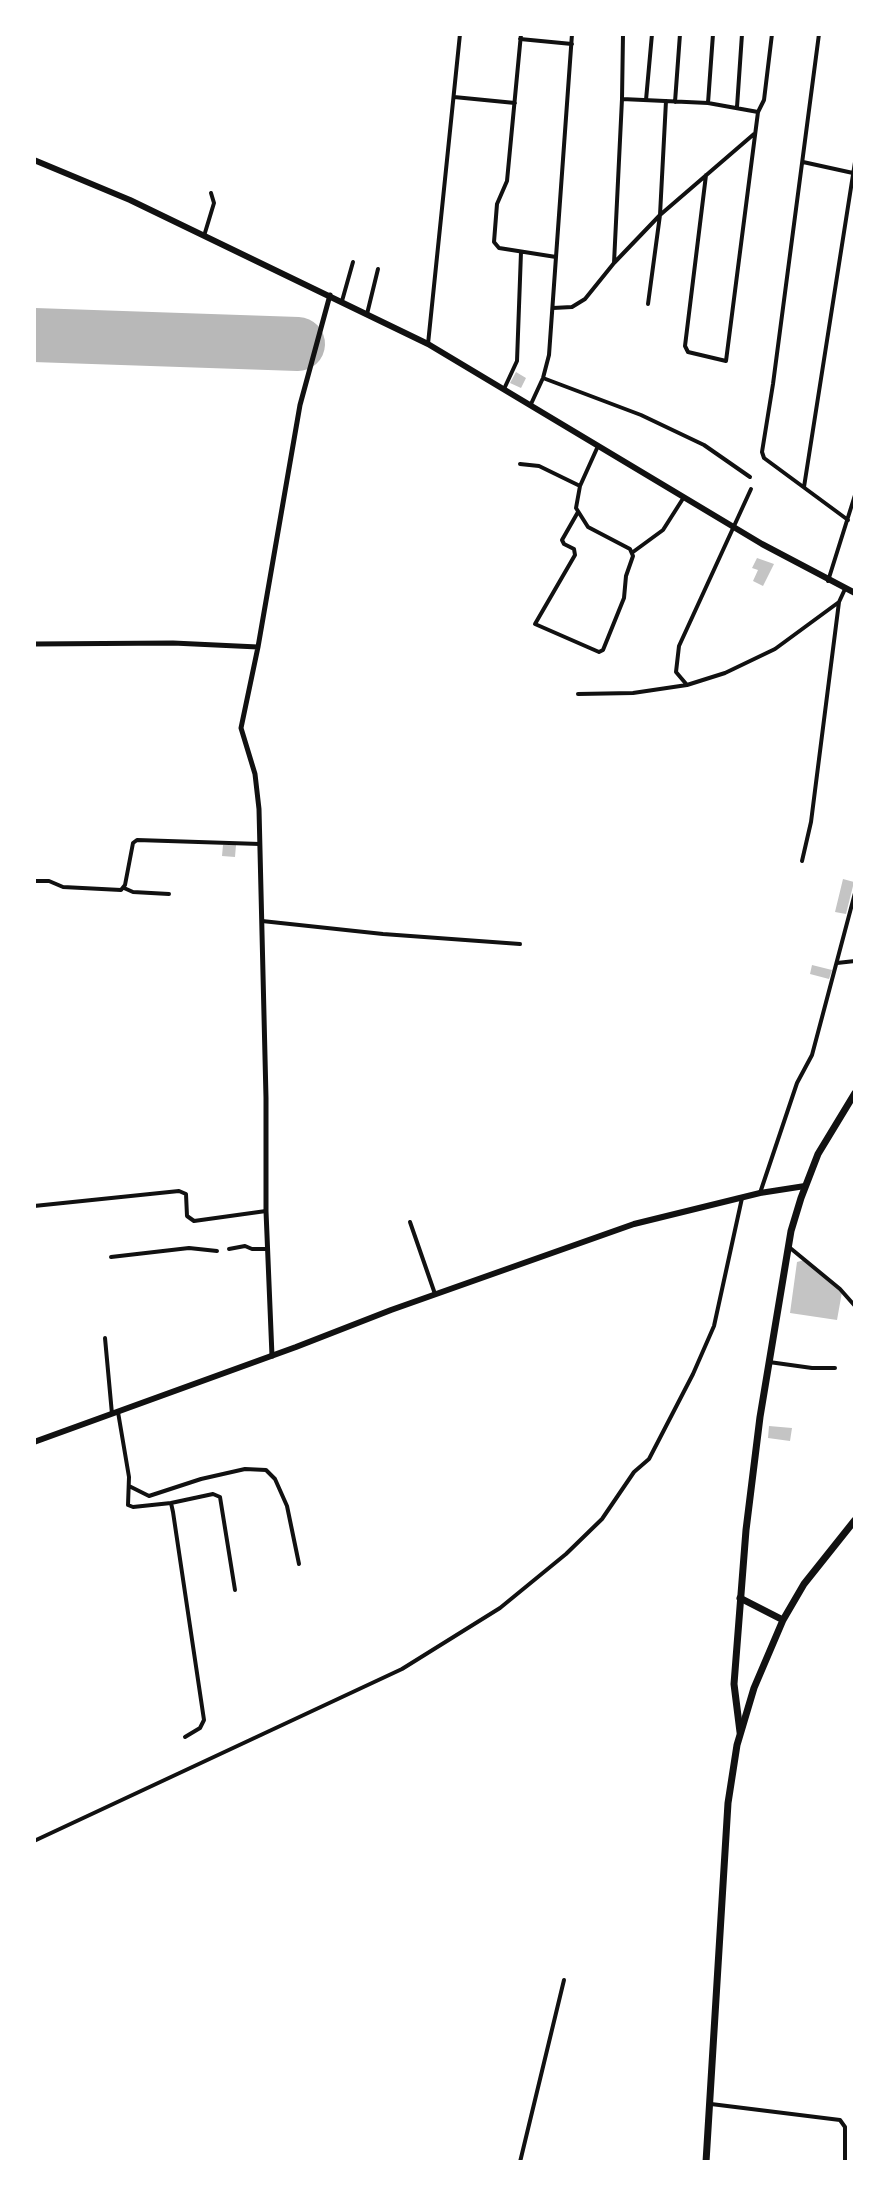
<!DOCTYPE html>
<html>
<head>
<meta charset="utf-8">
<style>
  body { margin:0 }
  #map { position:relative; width:889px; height:2196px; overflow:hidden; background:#fff; font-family:"Libre Baskerville",serif }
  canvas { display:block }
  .frame { position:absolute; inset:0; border:36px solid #fff; pointer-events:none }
</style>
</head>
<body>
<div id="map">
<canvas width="889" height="2196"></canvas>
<div class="frame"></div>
</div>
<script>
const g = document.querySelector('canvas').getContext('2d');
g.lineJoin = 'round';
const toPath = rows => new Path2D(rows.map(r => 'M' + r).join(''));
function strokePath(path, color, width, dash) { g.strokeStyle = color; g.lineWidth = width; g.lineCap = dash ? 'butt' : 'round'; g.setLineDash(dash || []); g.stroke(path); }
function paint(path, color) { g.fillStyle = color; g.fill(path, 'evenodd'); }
strokePath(toPath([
  [34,335,298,344]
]), '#b8b8b8', 54);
paint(toPath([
  [516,372,526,378,521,388,510,383],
  [757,558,774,564,763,586,753,581,758,570,752,568],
  [223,845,236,845,235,857,222,856],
  [843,879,854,882,846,914,835,912],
  [812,965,832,970,829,979,810,974],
  [804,1260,842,1292,837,1320,790,1313,797,1262],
  [769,1426,792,1428,790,1441,768,1438]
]), '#c4c4c4');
strokePath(toPath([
  [521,34,507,181,497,204,494,242,499,248,556,257,572,34],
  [819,34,773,384,762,452,764,458,848,520],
  [520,39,572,44],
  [454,97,515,103],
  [622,99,623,34],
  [646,100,652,34],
  [675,102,680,34],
  [708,103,713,34],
  [737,107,742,34],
  [758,112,764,100,772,34],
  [803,162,853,173],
  [204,236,214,203,211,193],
  [614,263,622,99,708,103,758,112,726,361,688,352,685,346,706,175],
  [342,301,353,262],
  [648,304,660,215,666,101],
  [553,308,572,307,585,299,614,263,660,215,754,134],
  [367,314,378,269],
  [428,344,460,34],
  [543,378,641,415,704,445,750,477],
  [504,389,517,361,521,252],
  [531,404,543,378,549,355,556,257],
  [520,464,539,466,580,486],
  [804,487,855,162],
  [751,489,679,646,676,672,687,685,725,673,775,649,839,602],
  [578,512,562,540,564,544,574,549,575,555,535,624,599,652,603,650,624,598,626,576,633,556,630,549,588,527,576,508,580,486,598,446],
  [633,552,663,530,684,497],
  [828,581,855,495],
  [578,694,633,693,687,685],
  [802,861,811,822,839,602,845,589],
  [34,881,49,881,63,887,121,890,125,885,133,843,137,840,260,844],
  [124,888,133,892,169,894],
  [262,921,383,934,520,944],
  [837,963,855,961],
  [760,1193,797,1083,812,1055,855,893],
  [34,1206,179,1191,186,1194,187,1216,194,1221,266,1211],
  [410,1222,435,1294],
  [789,1247,840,1289,855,1306],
  [229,1249,245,1246,252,1249,267,1249],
  [111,1257,189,1248,217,1251],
  [105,1338,112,1414],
  [769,1362,812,1368,835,1368],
  [118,1412,129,1477,128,1505,133,1507,171,1503,173,1512,204,1720,200,1728,185,1737],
  [129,1486,149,1496,201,1479,245,1469,266,1470,275,1479,287,1506,299,1564],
  [171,1503,213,1494,220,1497,235,1590],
  [34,1841,402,1669,500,1608,566,1554,602,1519,634,1472,649,1459,693,1374,714,1326,742,1198],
  [711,2104,840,2120,845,2127,845,2162],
  [520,2162,564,1980]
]), '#111', 4);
strokePath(toPath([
  [34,644,173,643,258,647],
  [272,1356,266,1211,266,1098,259,809,255,774,241,728,258,647,300,405,330,295]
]), '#111', 5);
strokePath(toPath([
  [34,160,130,200,428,344,762,544,855,593],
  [34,1442,296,1347,391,1310,634,1224,760,1193,805,1186]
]), '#111', 6);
strokePath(toPath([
  [740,1732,734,1684,746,1530,760,1417,791,1231,801,1198,818,1154,855,1093]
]), '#111', 7);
strokePath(toPath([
  [740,1598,783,1620],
  [706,2162,728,1803,737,1745,754,1688,783,1620,804,1584,855,1520]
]), '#111', 7);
</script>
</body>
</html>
